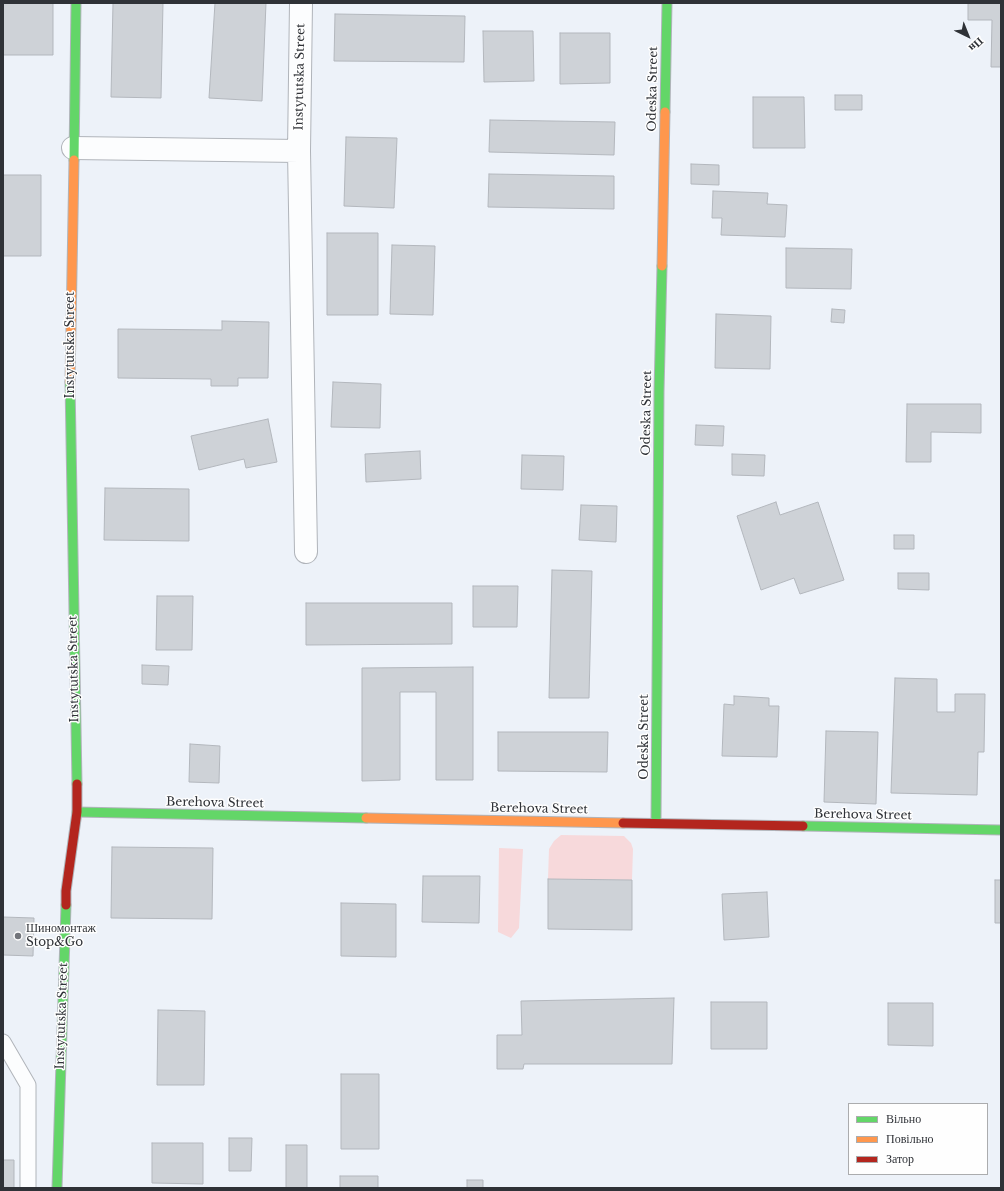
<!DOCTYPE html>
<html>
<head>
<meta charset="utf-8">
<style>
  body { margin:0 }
  #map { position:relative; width:1004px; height:1191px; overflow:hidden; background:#edf2f9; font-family:"Libre Baskerville",serif }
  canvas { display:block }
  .frame { position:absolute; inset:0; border:4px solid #2f3237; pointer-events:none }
  .legend { position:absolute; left:848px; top:1103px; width:140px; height:72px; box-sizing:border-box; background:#fefefe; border:1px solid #abacae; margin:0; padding:5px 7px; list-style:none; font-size:12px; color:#2f3237 }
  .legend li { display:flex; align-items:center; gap:8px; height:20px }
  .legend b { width:20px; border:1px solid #abacae }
  .north { position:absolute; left:948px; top:16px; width:40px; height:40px; -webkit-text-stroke:3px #fefefe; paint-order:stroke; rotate:137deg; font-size:11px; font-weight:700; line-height:16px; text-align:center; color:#2f3237 }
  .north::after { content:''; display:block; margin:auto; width:14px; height:18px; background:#2f3237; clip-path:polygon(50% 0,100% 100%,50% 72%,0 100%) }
</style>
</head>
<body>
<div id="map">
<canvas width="1004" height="1191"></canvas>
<div class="frame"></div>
<ul class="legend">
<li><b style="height:5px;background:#63d668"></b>Вільно</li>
<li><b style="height:5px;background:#ff974d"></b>Повільно</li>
<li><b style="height:5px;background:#b3261e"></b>Затор</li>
</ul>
<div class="north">Пн</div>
</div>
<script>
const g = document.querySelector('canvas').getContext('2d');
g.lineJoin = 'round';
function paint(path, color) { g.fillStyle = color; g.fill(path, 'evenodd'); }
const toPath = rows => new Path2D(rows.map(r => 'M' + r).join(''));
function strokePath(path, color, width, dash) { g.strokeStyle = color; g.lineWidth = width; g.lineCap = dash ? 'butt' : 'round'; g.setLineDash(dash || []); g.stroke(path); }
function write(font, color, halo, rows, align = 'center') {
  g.font = font + ' "Libre Baskerville",serif'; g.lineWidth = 3; g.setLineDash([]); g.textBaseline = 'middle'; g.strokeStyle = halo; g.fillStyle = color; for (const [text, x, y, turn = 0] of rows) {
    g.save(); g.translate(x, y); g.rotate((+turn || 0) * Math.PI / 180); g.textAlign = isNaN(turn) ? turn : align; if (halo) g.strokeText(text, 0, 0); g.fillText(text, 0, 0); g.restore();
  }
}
paint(toPath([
  [561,835,624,836,631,843,633,849,632,880,548,879,549,849,554,841],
  [499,848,523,849,519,928,511,938,498,932]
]), '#f7d9db');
const building = toPath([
  [3,3,53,3,53,55,3,55,3,3],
  [113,3,163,3,161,98,111,97,113,3],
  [215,3,266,3,262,101,209,98,215,3],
  [968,3,1001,3,1001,67,991,67,992,20,968,20,968,3],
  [335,14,465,16,464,62,334,61,335,14],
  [483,31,533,31,534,81,484,82,483,31],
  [560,33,610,33,610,83,560,84,560,33],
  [835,95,862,95,862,110,835,110,835,95],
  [753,97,804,97,805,148,753,148,753,97],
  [490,120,615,122,614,155,489,152,490,120],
  [346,137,397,138,394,208,344,206,346,137],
  [691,164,719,165,719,185,691,184,691,164],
  [489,174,614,176,614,209,488,207,489,174],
  [3,175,41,175,41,256,3,256,3,175],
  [713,191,768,193,767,204,787,205,785,237,721,235,722,218,712,218,713,191],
  [327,233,378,233,378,315,327,315,327,233],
  [392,245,435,246,433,315,390,314,392,245],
  [786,248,852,249,851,289,786,288,786,248],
  [832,309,845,310,844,323,831,322,832,309],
  [716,314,771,316,770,369,715,368,716,314],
  [222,321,269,322,268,378,238,378,238,386,211,386,211,379,118,378,118,329,222,330,222,321],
  [333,382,381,384,380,428,331,427,333,382],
  [907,404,981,404,981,433,931,432,931,462,906,462,907,404],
  [268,419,277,462,246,468,244,459,199,470,191,436,268,419],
  [696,425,724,426,723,446,695,445,696,425],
  [420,451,421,479,366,482,365,454,420,451],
  [732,454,765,455,764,476,732,475,732,454],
  [522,455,564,456,563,490,521,489,522,455],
  [105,488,189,489,189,541,104,540,105,488],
  [776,502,780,515,818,502,844,580,800,594,794,578,761,590,737,516,776,502],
  [581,505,617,506,616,542,579,540,581,505],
  [894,535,914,535,914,549,894,549,894,535],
  [552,570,592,571,589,698,549,698,552,570],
  [898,573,929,573,929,590,898,589,898,573],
  [473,586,518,586,517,627,473,627,473,586],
  [157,596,193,596,192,650,156,650,157,596],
  [306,603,452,603,452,644,306,645,306,603],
  [142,665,169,666,168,685,142,684,142,665],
  [473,667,473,780,436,780,436,692,400,692,400,780,362,781,362,668,473,667],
  [895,678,937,679,937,712,955,712,955,694,985,694,984,752,978,752,977,795,891,793,895,678],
  [734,696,769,698,769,706,779,706,777,757,722,756,724,704,734,705,734,696],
  [826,731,878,732,876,804,824,802,826,731],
  [498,732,608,732,607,772,498,771,498,732],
  [190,744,220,746,219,783,189,782,190,744],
  [112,847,213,848,212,919,111,918,112,847],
  [423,876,480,876,479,923,422,922,423,876],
  [548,879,632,880,632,930,548,929,548,879],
  [995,880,1001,880,1001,923,995,923,995,880],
  [767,892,769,937,724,940,722,894,767,892],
  [341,903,396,904,396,957,341,956,341,903],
  [3,917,34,918,33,956,3,955,3,917],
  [674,998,672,1064,524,1064,523,1069,497,1069,497,1035,522,1035,521,1001,674,998],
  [711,1002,767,1002,767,1049,711,1049,711,1002],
  [888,1003,933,1003,933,1046,888,1045,888,1003],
  [158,1010,205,1011,204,1085,157,1085,158,1010],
  [341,1074,379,1074,379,1149,341,1149,341,1074],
  [229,1138,252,1138,251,1171,229,1171,229,1138],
  [152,1143,203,1143,203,1184,152,1183,152,1143],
  [286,1145,307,1145,307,1188,286,1188,286,1145],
  [3,1160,14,1160,14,1188,3,1188,3,1160],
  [340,1176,378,1176,378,1188,340,1188,340,1176],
  [467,1180,483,1180,483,1188,467,1188,467,1180]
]);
paint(building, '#ced2d7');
strokePath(building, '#b3b7bd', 1);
const lane = toPath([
  [3,1042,28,1085,28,1188]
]);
const street = toPath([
  [301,3,299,151,306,552],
  [73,148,299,151]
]);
const fast = toPath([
  [665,112,667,3],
  [74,160,76,3],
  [70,382,77,784],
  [77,812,366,818],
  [656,822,659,392,662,266],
  [803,826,1001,830],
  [57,1188,66,905]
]);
const slow = toPath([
  [662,266,665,112],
  [70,382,74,160],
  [366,818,623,823]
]);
const jam = toPath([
  [623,823,803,826],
  [66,905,66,891,77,812,77,784]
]);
strokePath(lane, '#b0b4ba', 17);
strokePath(street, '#b0b4ba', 24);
strokePath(fast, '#b0b4ba', 11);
strokePath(slow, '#b0b4ba', 11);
strokePath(jam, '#b0b4ba', 11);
strokePath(lane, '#fcfdfe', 15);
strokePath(street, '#fcfdfe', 22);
strokePath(fast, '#63d668', 9);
strokePath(slow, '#ff974d', 9);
strokePath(jam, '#b3261e', 9);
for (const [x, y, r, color] of [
  [18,936,4,"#72757b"]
]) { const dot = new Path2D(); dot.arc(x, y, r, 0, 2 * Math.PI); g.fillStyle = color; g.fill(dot); strokePath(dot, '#fefefe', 1.5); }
write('12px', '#2f3237', '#fefefe', [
  ["Instytutska Street",300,77,-89],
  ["Odeska Street",653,89,-89],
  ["Instytutska Street",71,345,-90],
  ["Odeska Street",647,413,-89],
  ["Instytutska Street",74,669,-91],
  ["Odeska Street",645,737,-90],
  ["Berehova Street",215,803,1],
  ["Berehova Street",539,809,1],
  ["Berehova Street",863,815,1],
  ["Instytutska Street",62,1016,-88]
]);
write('12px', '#2f3237', '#fefefe', [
  ["Шиномонтаж",26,929],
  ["Stop&Go",26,943]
], 'left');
</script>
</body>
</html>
